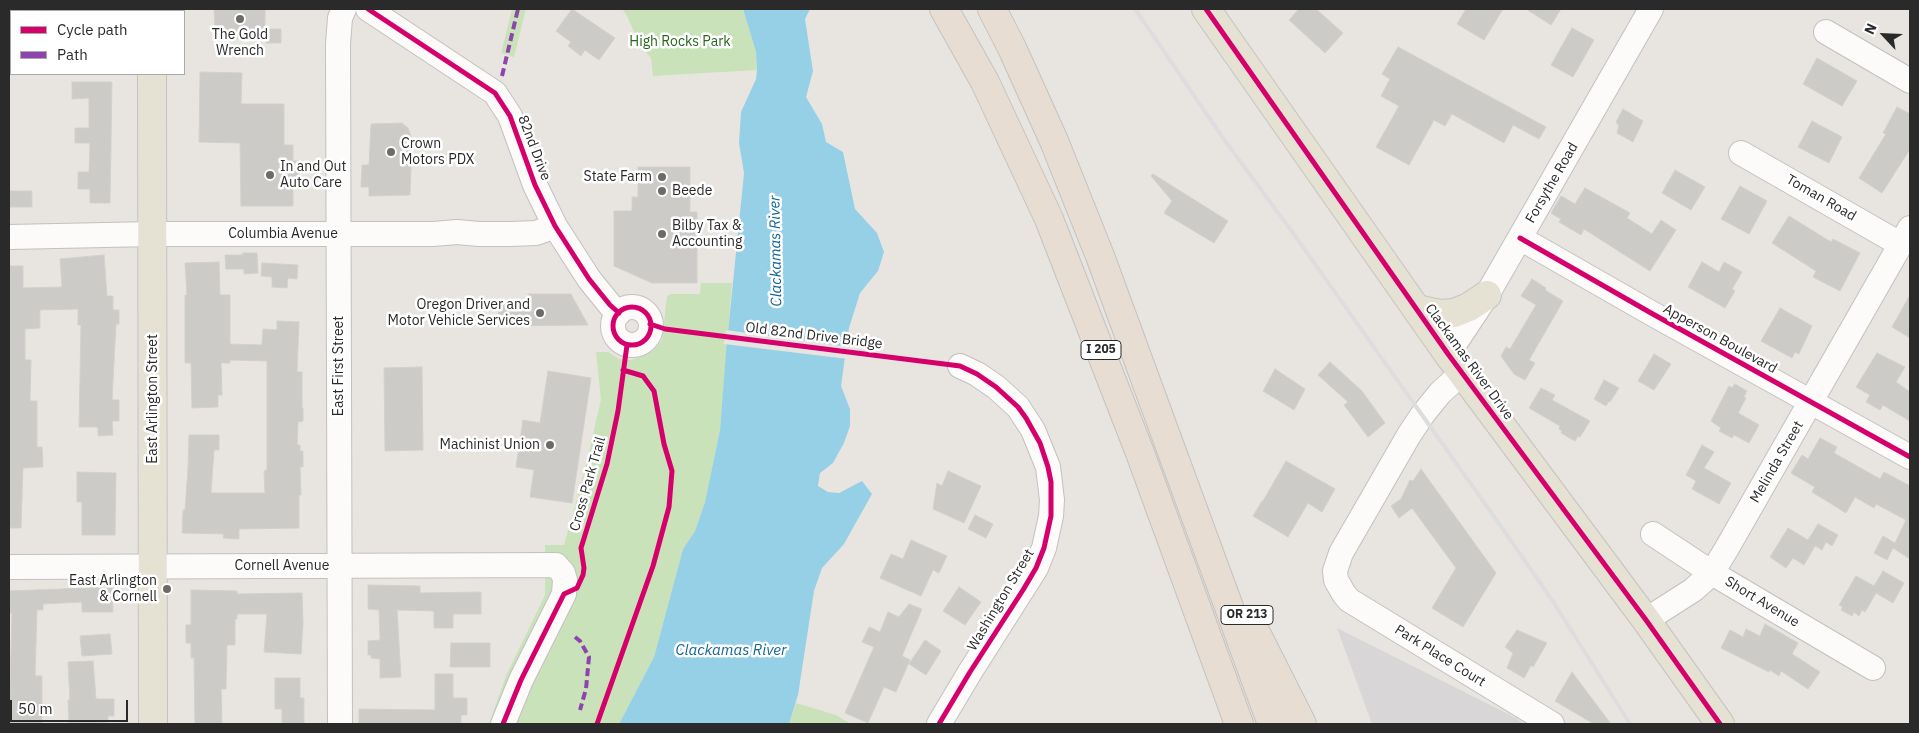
<!DOCTYPE html>
<html>
<head>
<meta charset="utf-8">
<style>
  body { margin:0 }
  #map { position:relative; width:1919px; height:733px; overflow:hidden; background:#e8e5e0; font-family:"IBM Plex Sans",sans-serif }
  canvas { display:block }
  .frame { position:absolute; inset:0; border:10px solid #2a2a2a; pointer-events:none }
  .legend { position:absolute; left:10px; top:10px; width:175px; height:65px; box-sizing:border-box; background:#fff; border:1px solid #aaa; margin:0; padding:6px 9px; list-style:none; font-size:15px; color:#2a2a2a }
  .legend li { display:flex; align-items:center; gap:10px; height:25px }
  .legend b { width:25px; border:1px solid #aaa }
  .north { position:absolute; left:1859px; top:10px; width:50px; height:50px; -webkit-text-stroke:4px #fff; paint-order:stroke; rotate:295deg; font-size:14px; font-weight:700; line-height:20px; text-align:center; color:#2a2a2a }
  .north::after { content:''; display:block; margin:auto; width:18px; height:22px; background:#2a2a2a; clip-path:polygon(50% 0,100% 100%,50% 72%,0 100%) }
  .scale { position:absolute; left:10px; top:700px; width:118px; height:22px; box-sizing:border-box; border:2px solid #2a2a2a; border-top:0; padding-left:6px; font-size:15px; line-height:18px; white-space:nowrap; color:#2a2a2a; -webkit-text-stroke:4px #fff; paint-order:stroke }
</style>
</head>
<body>
<div id="map">
<canvas width="1919" height="733"></canvas>
<div class="frame"></div>
<ul class="legend">
<li><b style="height:6px;background:#d6006c"></b>Cycle path</li>
<li><b style="height:6px;background:#8e44ad"></b>Path</li>
</ul>
<div class="north">N</div>
<div class="scale">50 m</div>
</div>
<script>
const g = document.querySelector('canvas').getContext('2d');
g.lineJoin = 'round';
function paint(path, color) { g.fillStyle = color; g.fill(path, 'evenodd'); }
const toPath = rows => new Path2D(rows.map(r => 'M' + r).join(''));
function strokePath(path, color, width, dash) { g.strokeStyle = color; g.lineWidth = width; g.lineCap = dash ? 'butt' : 'round'; g.setLineDash(dash || []); g.stroke(path); }
function write(font, color, halo, rows, align = 'center') {
  g.font = font + ' "IBM Plex Sans",sans-serif'; g.lineWidth = 5; g.setLineDash([]); g.textBaseline = 'middle'; g.strokeStyle = halo; g.fillStyle = color; for (const [text, x, y, turn = 0] of rows) {
    g.save(); g.translate(x, y); g.rotate((+turn || 0) * Math.PI / 180); g.textAlign = isNaN(turn) ? turn : align; if (halo) g.strokeText(text, 0, 0); g.fillText(text, 0, 0); g.restore();
  }
}
paint(toPath([
  [1337,628,1516,718,1523,724,1372,724]
]), '#d8d6d7');
paint(toPath([
  [512,9,526,9,514,57,501,53],
  [622,9,743,9,756,52,757,70,653,76,651,58,641,47,626,14],
  [701,283,732,283,720,430,705,502,695,531,683,549,654,657,619,724,489,724,506,676,545,595,545,545,564,545,585,470,601,399,596,352,608,352,619,359,630,360,641,357,654,350,662,340,667,296,671,294,700,294],
  [796,703,836,715,851,724,789,724]
]), '#cae2ba');
paint(toPath([
  [743,9,810,9,805,19,813,71,806,97,822,124,826,142,843,152,855,209,877,233,884,252,878,271,860,293,849,328,841,386,850,409,850,426,844,443,833,463,820,473,818,486,828,492,839,493,862,481,872,494,844,544,822,568,814,591,798,695,789,724,619,724,654,657,683,549,695,531,705,502,720,430,726,352,744,173,739,143,741,112,756,79,757,70,756,52]
]), '#96d0e7');
paint(toPath([
  [726,330,849,347,848,359,724,344]
]), '#e8e5e0');
const building = toPath([
  [214,9,265,9,265,38,235,39,235,31,215,31,214,9],
  [572,9,615,38,599,60,585,50,581,56,568,46,571,42,556,31,572,9],
  [1299,9,1316,9,1343,33,1325,53,1289,20,1299,9],
  [1466,9,1503,9,1484,40,1457,24,1466,9],
  [1526,9,1561,9,1551,25,1526,9],
  [1572,28,1594,40,1573,77,1551,65,1572,28],
  [266,29,281,29,281,43,266,43,266,29],
  [1398,47,1546,127,1539,139,1513,125,1504,143,1452,114,1445,126,1434,120,1409,165,1376,147,1399,106,1381,96,1390,79,1382,74,1398,47],
  [1817,58,1857,81,1842,106,1803,84,1817,58],
  [200,72,242,73,241,104,284,104,284,145,293,145,293,161,299,161,299,189,293,189,293,206,241,206,240,143,199,142,200,72],
  [72,82,112,82,110,203,90,203,90,189,78,189,78,172,89,172,90,143,75,143,75,128,89,128,89,98,72,99,72,82],
  [1897,107,1910,114,1910,149,1882,193,1859,178,1886,134,1883,133,1897,107],
  [1623,109,1643,121,1633,142,1617,133,1619,126,1616,122,1623,109],
  [1812,121,1842,137,1829,163,1798,147,1812,121],
  [402,123,408,128,412,139,410,195,369,196,369,187,361,187,362,165,369,165,371,124,402,123],
  [638,167,690,167,690,212,697,212,697,283,652,283,614,266,614,211,632,211,632,197,638,197,638,167],
  [1675,170,1705,187,1691,210,1662,193,1675,170],
  [1153,174,1228,221,1214,243,1164,213,1172,201,1151,176,1153,174],
  [1740,186,1767,201,1749,234,1721,219,1740,186],
  [1585,188,1630,213,1627,218,1652,234,1661,220,1676,230,1650,271,1584,229,1581,235,1559,222,1561,219,1551,213,1561,196,1575,204,1585,188],
  [9,191,32,191,32,207,9,207,9,191],
  [1789,216,1831,242,1833,239,1860,253,1840,291,1813,277,1816,271,1772,243,1789,216],
  [243,253,257,253,258,273,244,274,244,269,226,269,225,255,243,255,243,253],
  [104,255,107,296,113,296,113,310,119,310,119,324,116,324,112,400,119,400,119,421,112,421,113,435,98,436,98,427,79,427,81,325,78,325,78,309,40,310,40,328,25,329,25,360,31,360,30,401,37,401,37,447,42,447,43,467,23,468,21,528,9,528,9,266,23,266,23,288,62,287,60,259,104,255],
  [219,262,220,295,230,295,230,344,262,345,263,329,277,330,277,321,299,322,297,372,302,372,302,408,303,408,303,421,298,422,297,445,300,445,300,451,303,451,303,467,300,467,301,495,299,495,299,528,239,529,239,539,223,538,224,534,182,533,183,510,185,510,188,469,189,435,219,435,219,450,214,450,211,493,265,493,264,471,267,470,267,361,230,360,230,363,221,363,222,395,218,395,218,407,192,408,191,363,185,363,185,295,187,295,185,263,219,262],
  [1702,262,1719,272,1724,262,1742,272,1732,289,1735,291,1725,308,1688,287,1702,262],
  [262,263,298,265,297,279,288,278,287,288,272,287,272,277,261,276,262,263],
  [1532,279,1546,288,1545,290,1563,301,1529,360,1535,363,1525,380,1514,374,1501,356,1506,347,1510,349,1536,305,1521,296,1532,279],
  [528,294,571,294,588,325,498,326,499,301,528,302,528,294],
  [1910,295,1910,338,1892,327,1910,295],
  [1780,308,1812,326,1799,354,1795,352,1792,358,1761,341,1780,308],
  [1877,353,1905,367,1896,382,1910,392,1910,421,1883,405,1880,410,1866,402,1870,395,1856,387,1877,353],
  [1654,354,1671,364,1654,390,1638,381,1654,354],
  [1330,362,1362,391,1385,423,1368,437,1344,405,1348,402,1318,375,1330,362],
  [422,367,423,450,385,451,384,368,422,367],
  [1275,369,1305,389,1294,410,1263,391,1275,369],
  [548,371,591,378,572,503,530,497,534,470,516,467,523,420,540,423,548,371],
  [1604,380,1619,388,1610,402,1609,401,1606,406,1594,399,1604,380],
  [1735,384,1747,391,1744,397,1746,398,1738,413,1759,425,1749,443,1734,435,1732,438,1719,431,1721,428,1711,421,1729,386,1732,388,1735,384],
  [1541,388,1555,395,1552,400,1590,421,1580,437,1578,436,1575,441,1561,433,1562,431,1559,429,1560,426,1529,408,1541,388],
  [1820,438,1837,447,1834,453,1880,479,1884,472,1910,486,1910,559,1893,548,1887,560,1874,553,1883,536,1895,543,1906,520,1876,504,1874,508,1855,497,1846,513,1812,492,1815,487,1791,473,1802,455,1808,459,1820,438],
  [1702,445,1714,452,1704,468,1731,483,1719,504,1692,489,1696,481,1686,475,1702,445],
  [1286,461,1335,489,1322,512,1308,503,1288,537,1253,516,1262,501,1263,501,1286,461],
  [1421,469,1496,573,1463,627,1432,608,1456,568,1412,508,1399,518,1391,506,1401,499,1410,480,1413,481,1421,469],
  [948,471,981,486,964,523,933,509,937,483,942,486,948,471],
  [77,472,116,473,115,535,82,535,82,502,77,502,77,472],
  [975,515,993,524,986,538,968,529,975,515],
  [1818,524,1838,535,1832,546,1826,542,1822,550,1815,546,1804,565,1793,558,1786,568,1770,557,1788,528,1808,540,1818,524],
  [911,540,947,556,939,573,933,570,921,596,880,578,891,554,903,559,911,540],
  [1883,571,1904,583,1893,603,1876,593,1865,612,1862,610,1859,616,1854,612,1852,616,1841,610,1843,607,1839,605,1856,576,1874,586,1883,571],
  [368,585,420,586,420,593,481,592,481,614,453,614,453,628,434,628,434,611,397,610,401,677,380,678,380,659,371,658,371,655,368,655,368,641,380,640,379,610,368,609,368,585],
  [112,587,113,612,82,612,82,602,43,604,43,610,37,610,35,676,42,676,42,724,9,724,12,613,9,613,9,591,112,587],
  [959,587,981,602,965,625,943,611,959,587],
  [191,590,237,591,237,594,302,593,303,623,301,654,264,652,267,614,237,614,237,619,235,619,235,645,227,645,226,689,221,689,222,724,195,724,194,658,191,658,191,643,186,643,186,625,191,625,191,590],
  [909,604,922,609,902,656,910,660,896,692,884,687,868,723,845,713,874,647,862,642,869,627,880,632,888,612,899,617,909,604],
  [1765,624,1798,643,1792,654,1820,672,1808,689,1781,671,1779,676,1770,670,1769,672,1721,648,1730,630,1743,637,1746,629,1760,636,1765,624],
  [1517,630,1547,643,1533,667,1531,665,1524,678,1507,668,1513,653,1505,647,1517,630],
  [110,634,112,654,82,656,80,636,110,634],
  [925,640,941,651,926,675,909,664,925,640],
  [451,643,490,643,490,667,450,667,451,643],
  [93,661,96,699,114,699,114,716,108,716,108,722,69,723,68,700,70,700,68,662,93,661],
  [1572,672,1611,724,1594,724,1555,701,1572,672],
  [435,674,453,674,453,698,467,698,467,715,461,715,461,724,359,724,359,709,435,710,435,674],
  [275,678,300,678,300,698,304,698,304,724,282,724,282,709,275,709,275,678]
]);
paint(building, '#cdcbc7');
strokePath(building, '#d3d0cc', 1);
const minor = toPath([
  [368,9,495,93,510,116,535,185,555,226,589,279,610,305,619,313],
  [1826,32,1910,81],
  [1741,153,1900,244],
  [9,237,153,234,433,234,457,232,479,234,510,234,536,233,555,226],
  [1520,238,1651,313,1910,457],
  '613 326a19 19 0 1 1 38 0a19 19 0 1 1-38 0Z',
  [1448,354,1487,295,1651,9],
  [1462,373,1440,393,1423,414,1409,435,1341,553,1335,571,1336,580,1344,594,1349,600,1552,724],
  [1653,534,1712,573,1873,668],
  [9,567,556,565,563,573,565,580,564,594,521,680,503,724],
  [1646,620,1693,590,1712,573,1727,548,1910,228],
  [340,724,338,44,340,18,344,9],
  [939,724,970,672,1036,568,1044,548,1051,516,1052,500,1048,467,1033,430,1018,407,996,387,977,374,960,366]
]);
const major = toPath([
  [152,9,152,11],
  [1206,9,1448,354,1646,620,1720,724],
  [152,74,153,724],
  [1417,309,1439,314,1454,313,1469,307,1487,295]
]);
const highway = toPath([
  [944,9,985,82,1049,219,1140,453,1239,724],
  [992,9,1012,48,1054,141,1100,256,1272,724],
  [1250,621,1302,724]
]);
strokePath(minor, '#c1c1c1', 26);
strokePath(major, '#c4c3c1', 30);
strokePath(highway, '#c4c3c1', 30);
strokePath(minor, '#fcfbfa', 24);
strokePath(major, '#e5e2d4', 28);
strokePath(highway, '#e8ddd3', 28);
strokePath(toPath([
  [1135,9,1223,138,1293,233,1500,525,1554,603,1630,724]
]), '#deddde', 4);
strokePath(toPath([
  [502,76,518,9],
  [575,637,580,641,589,657,586,689,580,710]
]), '#8e44ad', 4, [8, 4]);
strokePath(toPath([
  [368,9,495,93,510,116,535,185,555,226,589,279,610,305,619,313],
  [1206,9,1448,354,1646,620,1720,724],
  [1520,238,1651,313,1910,457],
  '613 326a19 19 0 1 1 38 0a19 19 0 1 1-38 0Z',
  [650,324,665,329,960,366,977,374,996,387,1018,407,1026,418,1040,443,1048,467,1051,482,1051,516,1044,548,1036,568,1023,590,970,672,939,724],
  [503,724,521,680,564,594,577,588,583,575,584,568,581,548,607,464,618,411,627,345],
  [597,724,653,566,669,507,672,471,664,444,654,391,643,376,623,370]
]), '#d6006c', 5);
for (const [x, y, r, color] of [
  [240,19,5,"#6c6b6a"],
  [391,152,5,"#6c6b6a"],
  [270,175,5,"#6c6b6a"],
  [662,177,5,"#6c6b6a"],
  [662,191,5,"#6c6b6a"],
  [662,234,5,"#6c6b6a"],
  [540,313,5,"#6c6b6a"],
  [550,445,5,"#6c6b6a"],
  [167,589,5,"#6c6b6a"]
]) { const dot = new Path2D(); dot.arc(x, y, r, 0, 2 * Math.PI); g.fillStyle = color; g.fill(dot); strokePath(dot, '#fff', 2); }
for (const [x, y, w] of [
  [1101,350,40],
  [1247,615,52]
]) { const box = new Path2D(); box.roundRect(x - w / 2, y - 9.5, w, 19, 4); g.fillStyle = '#fff'; g.fill(box); strokePath(box, '#2a2a2a', 1); }
write('bold 12px', '#2a2a2a', null, [
  ["I 205",1101,350],
  ["OR 213",1247,615]
]);
write('14px', '#2a2a2a', '#fff', [
  ["The Gold",240,35,"center"],
  ["Wrench",240,51,"center"],
  ["Crown",401,144],
  ["Motors PDX",401,160],
  ["In and Out",280,167],
  ["Auto Care",280,183],
  ["State Farm",652,177,"right"],
  ["Beede",672,191],
  ["Bilby Tax &",672,226],
  ["Accounting",672,242],
  ["Oregon Driver and",530,305,"right"],
  ["Motor Vehicle Services",530,321,"right"],
  ["Machinist Union",540,445,"right"],
  ["East Arlington",157,581,"right"],
  ["& Cornell",157,597,"right"]
], 'left');
write('14px', '#2a651d', '#fff', [
  ["High Rocks Park",680,42]
]);
write('14px', '#2a2a2a', '#fff', [
  ["82nd Drive",534,148,69],
  ["Forsythe Road",1552,183,-60],
  ["Toman Road",1821,198,30],
  ["Columbia Avenue",283,234],
  ["Old 82nd Drive Bridge",814,336,7],
  ["Apperson Boulevard",1720,339,29],
  ["Clackamas River Drive",1469,362,54],
  ["East First Street",339,366,-90],
  ["East Arlington Street",153,399,-90],
  ["Melinda Street",1777,462,-60],
  ["Cross Park Trail",588,484,-74],
  ["Cornell Avenue",282,566],
  ["Washington Street",1001,600,-59],
  ["Short Avenue",1762,602,31],
  ["Park Place Court",1440,656,32]
]);
write('italic 15px', '#126596', '#fff', [
  ["Clackamas River",776,251,-91],
  ["Clackamas River",731,651]
]);
</script>
</body>
</html>
